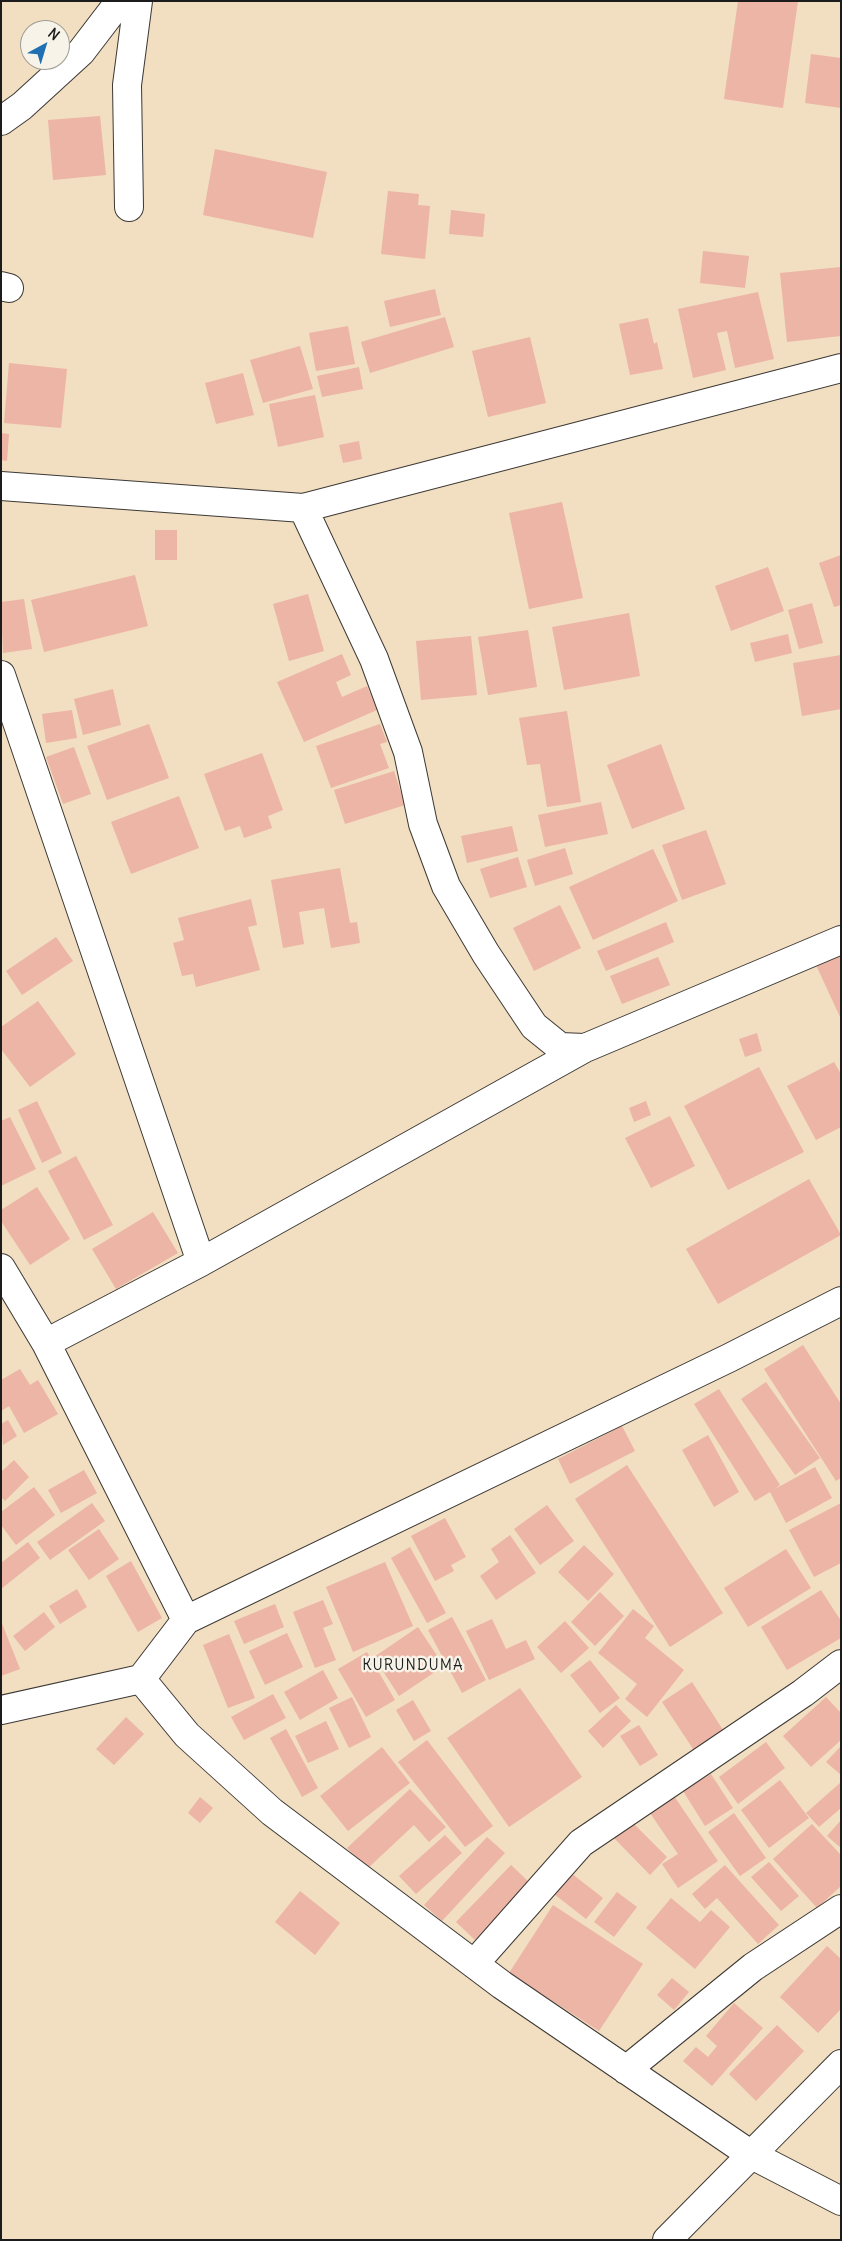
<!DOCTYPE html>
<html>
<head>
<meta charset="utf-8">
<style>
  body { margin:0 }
  #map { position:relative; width:842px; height:2241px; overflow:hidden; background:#f2dec0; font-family:Delius,sans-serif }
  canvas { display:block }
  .frame { position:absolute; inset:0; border:2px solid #1c1c1c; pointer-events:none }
  .north { position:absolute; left:20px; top:20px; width:50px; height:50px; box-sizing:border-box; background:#f7f3e8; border:1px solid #9f9d96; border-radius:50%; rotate:39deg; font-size:14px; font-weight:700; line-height:20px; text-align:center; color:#1c1c1c }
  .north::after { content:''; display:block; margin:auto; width:18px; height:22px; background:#1f6fb2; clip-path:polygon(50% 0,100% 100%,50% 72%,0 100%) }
</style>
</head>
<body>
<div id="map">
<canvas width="842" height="2241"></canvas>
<div class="frame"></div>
<div class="north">N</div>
</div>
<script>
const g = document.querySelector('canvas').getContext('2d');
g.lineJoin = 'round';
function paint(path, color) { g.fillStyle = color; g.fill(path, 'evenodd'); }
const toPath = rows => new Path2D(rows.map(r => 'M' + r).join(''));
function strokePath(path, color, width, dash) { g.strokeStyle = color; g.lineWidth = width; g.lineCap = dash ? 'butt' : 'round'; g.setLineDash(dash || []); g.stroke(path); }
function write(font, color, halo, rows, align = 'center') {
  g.font = font + ' Delius,sans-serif'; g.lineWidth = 5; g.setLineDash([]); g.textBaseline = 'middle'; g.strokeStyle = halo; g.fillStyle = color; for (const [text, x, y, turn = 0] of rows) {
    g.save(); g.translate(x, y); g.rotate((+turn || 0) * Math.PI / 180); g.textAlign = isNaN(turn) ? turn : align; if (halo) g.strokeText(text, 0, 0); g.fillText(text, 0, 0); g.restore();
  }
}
paint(toPath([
  [738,1,798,1,783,108,724,99],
  [811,54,841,58,841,108,805,103],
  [100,116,106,175,53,180,48,120],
  [215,149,327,172,313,238,203,215],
  [388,191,419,194,418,205,430,206,425,259,381,254],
  [451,210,485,214,483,237,449,234],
  [703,251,749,256,745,288,700,283],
  [841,267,841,336,787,342,780,273],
  [435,289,441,315,390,327,384,301],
  [758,292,774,359,735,368,727,331,717,333,726,370,693,378,678,309],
  [445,317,454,347,370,373,361,342],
  [648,318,654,344,657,342,663,369,630,375,619,324],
  [348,326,355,364,316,371,309,333],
  [530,337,546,403,488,417,472,351],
  [300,346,313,389,263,403,250,360],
  [9,363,67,369,61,428,4,423],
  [359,367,363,389,322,397,317,376],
  [243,373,254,415,216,424,205,383],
  [315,395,324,437,278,447,269,404],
  [1,433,9,434,7,461,1,460],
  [359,441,362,459,343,463,339,445],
  [562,502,583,598,529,609,509,513],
  [155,530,177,530,177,560,155,560],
  [841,555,841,605,834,607,819,563],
  [768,567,784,611,731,631,715,586],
  [135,575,148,626,44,652,31,600],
  [308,594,324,651,289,661,273,604],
  [24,599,32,649,3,653,1,602],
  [812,603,823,643,799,649,788,610],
  [629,613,640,676,564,690,552,627],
  [528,630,537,687,488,695,478,637],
  [788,634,792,653,755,662,750,643],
  [471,636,477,695,421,700,416,641],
  [342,654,351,675,336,682,342,697,367,686,377,710,304,742,277,682],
  [841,655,841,709,802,716,793,663],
  [113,689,121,725,83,735,74,699],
  [72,710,77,738,46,743,42,714],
  [567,711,581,802,547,807,540,764,527,765,519,718],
  [149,724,169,778,107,800,87,746],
  [380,724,387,742,380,744,389,768,331,788,316,746],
  [661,744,685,809,632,829,607,765],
  [74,747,91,794,63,804,46,757],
  [262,753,283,810,268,816,272,828,244,838,240,826,225,831,204,774],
  [394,771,405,805,345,824,334,790],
  [179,796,199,848,131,874,111,822],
  [601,802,608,834,545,847,538,815],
  [512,826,518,851,467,863,461,836],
  [706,830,726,884,682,900,662,845],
  [565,848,573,874,535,886,527,860],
  [653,849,678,901,593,940,569,887],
  [518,857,527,887,490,898,480,869],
  [340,868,350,923,357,922,360,943,331,948,324,908,299,912,304,944,283,948,271,880],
  [251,899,257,925,248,927,260,970,196,987,193,974,182,976,173,943,184,940,178,918],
  [560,905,581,948,534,971,513,928],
  [666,922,674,942,606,971,597,951],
  [56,937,73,961,22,995,6,971],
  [839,955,841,958,841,1019,816,965],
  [658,957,670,985,622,1004,610,976],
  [38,1001,76,1054,30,1087,1,1049,1,1027],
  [757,1033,762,1051,745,1057,739,1039],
  [834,1062,841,1074,841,1127,816,1140,787,1086],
  [759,1067,804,1152,728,1190,684,1106],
  [37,1101,62,1153,42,1163,18,1110],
  [646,1101,651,1115,634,1122,629,1108],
  [670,1116,695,1166,651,1188,625,1138],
  [10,1117,36,1169,1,1186,1,1121],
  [76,1156,113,1225,84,1240,48,1171],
  [809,1179,841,1235,718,1304,686,1249],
  [37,1187,70,1239,30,1265,1,1221,1,1210],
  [153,1212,178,1253,116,1289,92,1249],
  [803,1345,841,1404,841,1478,836,1481,764,1369],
  [20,1369,30,1385,38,1380,58,1414,24,1433,9,1406,1,1411,1,1380],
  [766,1382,820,1458,795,1475,741,1399],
  [719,1389,780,1485,775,1489,815,1467,832,1498,786,1523,770,1492,755,1501,694,1404],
  [8,1420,17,1436,3,1445,1,1424],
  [622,1426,635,1451,570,1484,558,1459],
  [708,1435,739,1492,714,1507,682,1450],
  [14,1460,29,1477,5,1501,1,1497,1,1472],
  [627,1465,723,1613,670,1647,575,1499],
  [84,1470,97,1493,61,1513,48,1490],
  [34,1487,55,1515,16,1545,1,1525,1,1512],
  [92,1503,105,1521,50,1560,37,1542],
  [841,1503,841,1563,814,1577,789,1530],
  [547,1505,574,1541,540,1565,514,1529],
  [445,1518,466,1557,451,1565,454,1571,435,1581,411,1536],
  [99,1529,119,1559,89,1580,68,1550],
  [510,1535,536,1573,496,1600,480,1576,499,1562,491,1549],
  [28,1542,40,1558,1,1589,1,1563],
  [584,1545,614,1574,588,1601,558,1572],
  [410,1547,446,1613,427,1623,391,1558],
  [786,1549,811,1588,748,1627,724,1588],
  [131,1561,162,1618,138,1632,106,1576],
  [385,1562,413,1626,353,1652,326,1587],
  [77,1589,87,1607,60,1624,49,1606],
  [821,1590,841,1621,841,1638,787,1670,761,1627],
  [600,1592,624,1616,595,1646,571,1622],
  [323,1600,333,1624,323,1628,336,1660,315,1668,293,1612],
  [275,1604,284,1627,244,1644,234,1621],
  [633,1609,654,1626,645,1638,684,1670,647,1717,625,1699,637,1684,598,1653],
  [44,1612,55,1627,25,1651,13,1636],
  [452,1617,486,1680,462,1693,428,1630],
  [492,1619,506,1649,526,1640,535,1659,489,1680,466,1631],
  [1,1621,20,1669,1,1676],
  [565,1621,589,1648,561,1673,537,1647],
  [418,1627,444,1666,399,1696,374,1657],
  [287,1633,303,1667,265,1685,249,1651],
  [229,1634,255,1698,228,1708,203,1645],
  [367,1652,395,1700,366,1717,338,1669],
  [590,1660,620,1698,600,1713,570,1675],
  [323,1670,338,1698,300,1720,284,1692],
  [692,1682,725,1733,695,1752,662,1702],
  [520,1688,582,1777,509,1827,447,1738],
  [273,1694,286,1718,244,1740,231,1717],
  [352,1697,371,1737,349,1748,329,1708],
  [826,1697,841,1713,841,1740,811,1767,783,1736],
  [413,1700,431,1731,414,1741,396,1710],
  [616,1705,631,1721,603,1748,588,1731],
  [126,1717,144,1734,114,1765,96,1749],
  [326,1721,339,1749,308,1763,295,1736],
  [639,1725,658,1755,640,1766,620,1736],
  [286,1729,318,1788,302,1797,270,1738],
  [427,1740,493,1826,465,1847,398,1762],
  [766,1742,785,1768,738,1804,719,1777],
  [841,1746,841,1775,826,1762],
  [382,1747,410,1783,348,1831,320,1796],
  [711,1774,733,1808,705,1826,683,1791],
  [780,1780,809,1818,769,1848,741,1810],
  [840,1783,841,1808,819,1827,806,1813],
  [410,1789,446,1827,429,1842,414,1825,367,1869,347,1848],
  [672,1793,718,1861,678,1888,662,1864,678,1854,648,1810],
  [200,1797,213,1808,200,1823,188,1813],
  [734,1813,766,1858,740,1876,708,1832],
  [629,1819,667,1857,650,1875,612,1836],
  [841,1820,841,1848,827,1836],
  [812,1824,841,1855,841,1886,817,1908,773,1859],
  [445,1835,462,1853,416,1894,399,1876],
  [487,1837,505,1853,442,1921,424,1905],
  [769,1862,799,1896,781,1911,751,1877],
  [511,1865,530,1883,475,1940,456,1922],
  [725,1865,779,1925,758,1944,717,1898,705,1909,692,1894],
  [571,1873,603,1898,586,1919,554,1894],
  [300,1891,340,1923,315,1955,275,1922],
  [617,1892,637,1907,614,1937,594,1922],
  [671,1898,700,1922,711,1910,730,1927,695,1969,646,1928],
  [553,1905,643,1964,599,2031,509,1973],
  [827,1946,841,1959,841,2009,818,2033,780,1997],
  [672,1978,689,1992,674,2010,657,1995],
  [734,2003,763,2028,712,2086,683,2061,696,2047,708,2057,717,2046,706,2036],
  [777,2025,804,2051,756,2101,729,2074]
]), '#ecb5a5');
const minor = toPath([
  [1,121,22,106,81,52,120,1],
  [129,207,127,85,138,1],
  [1,286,9,288],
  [1,486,303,508,841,368],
  [303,508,374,659,408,752,423,824,446,886,486,954,534,1026,560,1047,585,1048,841,940],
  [1,675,201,1262,46,1343],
  [201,1262,585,1048],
  [1,1268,46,1343,186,1620],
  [841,1301,729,1358,186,1620,141,1679,187,1735,272,1812,502,1985,750,2154,841,2201],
  [1,1710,141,1679],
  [474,1964,581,1843,803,1693,841,1664],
  [626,2070,753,1967,841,1909],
  [667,2240,841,2064]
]);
strokePath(minor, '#3c3935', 30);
strokePath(minor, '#fff', 28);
g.letterSpacing = '1px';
write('15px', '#1c1c1c', '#f7f3e8', [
  ["KURUNDUMA",413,1666]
]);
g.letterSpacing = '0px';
</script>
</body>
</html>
